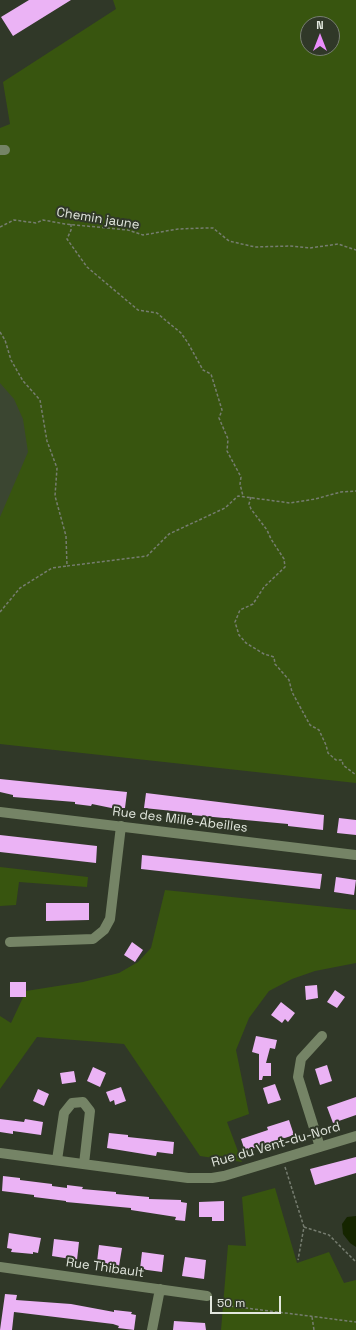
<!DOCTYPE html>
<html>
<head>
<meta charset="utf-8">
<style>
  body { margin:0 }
  #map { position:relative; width:356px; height:1330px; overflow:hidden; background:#303828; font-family:"Space Grotesk",sans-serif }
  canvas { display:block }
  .north { position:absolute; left:300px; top:16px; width:40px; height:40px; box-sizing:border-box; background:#303828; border:1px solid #777e71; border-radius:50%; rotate:0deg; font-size:11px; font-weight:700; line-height:16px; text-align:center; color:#e2e7de }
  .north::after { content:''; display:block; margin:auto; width:14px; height:18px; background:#eb8dfc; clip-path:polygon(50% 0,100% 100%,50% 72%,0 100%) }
  .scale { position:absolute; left:210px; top:1296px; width:71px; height:18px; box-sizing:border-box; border:2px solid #e2e7de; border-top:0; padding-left:5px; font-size:12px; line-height:14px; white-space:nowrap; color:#e2e7de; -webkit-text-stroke:3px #303828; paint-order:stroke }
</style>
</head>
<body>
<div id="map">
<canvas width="356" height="1330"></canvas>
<div class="north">N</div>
<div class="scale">50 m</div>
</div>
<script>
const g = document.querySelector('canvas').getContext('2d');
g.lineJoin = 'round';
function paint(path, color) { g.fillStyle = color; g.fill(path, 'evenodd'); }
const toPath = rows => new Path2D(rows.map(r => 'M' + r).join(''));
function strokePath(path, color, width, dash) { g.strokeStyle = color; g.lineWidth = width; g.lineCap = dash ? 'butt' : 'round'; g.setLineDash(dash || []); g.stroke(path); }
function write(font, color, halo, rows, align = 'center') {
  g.font = font + ' "Space Grotesk",sans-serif'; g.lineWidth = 4; g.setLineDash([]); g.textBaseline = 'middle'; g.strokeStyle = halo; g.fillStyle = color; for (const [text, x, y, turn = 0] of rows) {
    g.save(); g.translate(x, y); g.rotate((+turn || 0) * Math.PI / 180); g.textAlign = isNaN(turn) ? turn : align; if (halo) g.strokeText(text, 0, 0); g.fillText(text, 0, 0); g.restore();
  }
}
paint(toPath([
  [0,324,68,380,0,548]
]), '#3b4631');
paint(toPath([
  [113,0,356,0,356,783,0,744,0,517,28,452,23,419,14,399,0,383,0,128,10,124,3,82,116,9],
  [308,24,332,24,332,48,308,48],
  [0,867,88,877,87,887,19,882,16,905,0,906],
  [165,890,356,910,356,963,315,971,292,979,269,991,249,1018,236,1050,249,1114,227,1122,242,1162,200,1156,124,1044,37,1037,0,1089,0,1016,11,1023,26,991,83,982,119,973,138,962,151,948],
  [275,1188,297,1263,329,1252,344,1283,356,1280,356,1330,221,1330,228,1245,246,1246,242,1197]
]), '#38550f');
paint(toPath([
  [356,1216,356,1247,350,1243,343,1234,342,1224,347,1217]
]), '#152500');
paint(toPath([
  [29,0,71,0,13,36,1,17],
  [0,779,127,792,125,808,121,808,121,810,92,804,91,806,75,804,75,802,13,797,13,795,0,792],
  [146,793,324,815,323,830,288,826,288,824,192,815,192,813,144,808],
  [339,818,356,820,356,835,337,833],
  [0,835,97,846,96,863,0,852],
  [142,855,322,874,320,889,141,869],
  [336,877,356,880,354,895,334,892],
  [46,903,89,903,89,920,46,921],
  [132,942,143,950,135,962,124,955],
  [10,982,26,982,26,997,10,997],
  [317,985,318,998,306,1000,305,986],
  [335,990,345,997,337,1008,327,1002],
  [281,1002,295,1013,288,1022,285,1019,282,1023,271,1015],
  [256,1036,277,1040,275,1049,270,1048,266,1063,271,1063,271,1076,263,1076,262,1080,259,1080,259,1054,252,1052],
  [327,1065,332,1081,320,1085,315,1069],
  [93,1067,106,1073,100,1087,87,1081],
  [74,1071,76,1082,62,1084,60,1073],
  [275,1084,281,1100,268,1104,263,1088],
  [121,1087,126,1101,115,1105,114,1100,110,1102,106,1092],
  [38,1089,49,1094,44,1106,33,1101],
  [356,1097,356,1115,333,1123,327,1107],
  [0,1119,24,1122,25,1119,43,1122,41,1135,13,1131,13,1134,0,1132],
  [289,1120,294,1135,245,1151,241,1139,268,1130,267,1127],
  [109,1133,128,1135,128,1137,174,1142,173,1154,157,1152,156,1156,107,1148],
  [356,1157,356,1173,315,1185,310,1169],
  [3,1176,20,1178,20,1180,52,1184,52,1186,67,1188,67,1185,83,1187,82,1189,116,1192,116,1194,149,1197,149,1199,181,1200,181,1202,187,1203,185,1221,175,1220,176,1217,131,1210,131,1208,66,1202,66,1201,34,1197,34,1195,2,1191],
  [224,1201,224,1221,212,1221,212,1217,199,1217,199,1202],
  [9,1233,41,1238,38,1253,33,1252,33,1254,11,1252,12,1249,7,1248],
  [54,1239,79,1242,77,1260,52,1256],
  [99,1245,122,1248,119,1266,97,1262],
  [142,1252,164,1255,162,1272,140,1269],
  [185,1257,206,1260,204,1279,182,1276],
  [5,1294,17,1295,16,1300,71,1304,114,1312,114,1310,132,1312,131,1314,136,1315,134,1330,118,1328,119,1326,113,1324,14,1312,12,1330,0,1330],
  [174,1321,205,1323,206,1330,173,1330]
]), '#ebb3f5');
strokePath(toPath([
  [71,224,71,230,67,239,87,267,138,310,157,313,164,319,181,333,188,343,203,370,211,374,222,410,219,418,228,439,227,451,241,477,240,484,243,496],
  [0,227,14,220,36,223,43,220,65,224,128,230,143,235,178,229,206,228,213,228,229,241,255,247,290,246,310,248,338,244,356,250],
  [0,332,5,340,11,360,23,381,40,400,47,441,57,468,55,496,66,536,67,566,147,556,169,534,225,508,238,496,290,503,315,499,341,492,356,491],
  [251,497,249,504,251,509,267,530,271,539,284,559,285,567,264,587,253,604,240,610,235,622,239,635,246,643,264,654,274,657,275,664,289,680,292,692,310,725,319,730,326,745,328,753,336,760,342,760,343,765,356,775],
  [0,612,20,588,52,568,67,566],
  [285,1167,304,1227,298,1260],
  [304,1227,329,1235,356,1262],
  [217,1299,230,1306,356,1322],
  [312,1317,314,1330]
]), '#767d70', 1.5, [3, 2]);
strokePath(toPath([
  [0,150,5,150],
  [0,812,356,855],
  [10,942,93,939,104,930,110,919,121,826],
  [320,1147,298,1077,301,1059,322,1036],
  [0,1153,188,1178,212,1178,224,1176,356,1136],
  [57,1160,64,1113,72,1103,83,1102,90,1111,84,1164],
  [0,1267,207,1296],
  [152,1330,160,1289]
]), '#758466', 10);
write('13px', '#e2e7de', '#303828', [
  ["Chemin jaune",98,219,9],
  ["Rue des Mille-Abeilles",180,820,7],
  ["Rue du Vent-du-Nord",276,1145,-16],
  ["Rue Thibault",105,1268,8]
]);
</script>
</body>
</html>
